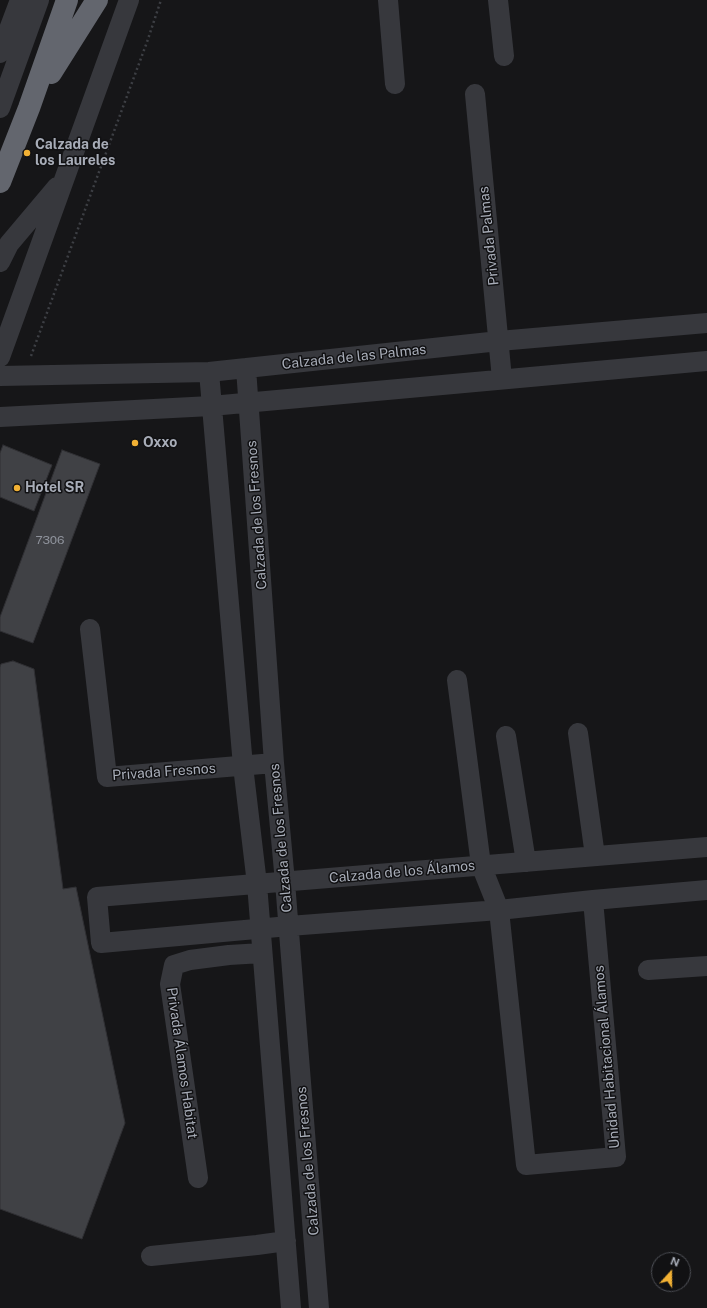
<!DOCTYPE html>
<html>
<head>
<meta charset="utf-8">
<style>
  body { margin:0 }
  #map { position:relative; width:707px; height:1308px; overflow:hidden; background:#161618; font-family:"Public Sans",sans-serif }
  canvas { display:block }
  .north { position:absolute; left:651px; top:1252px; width:40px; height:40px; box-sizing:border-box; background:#111113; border:1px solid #4d4f55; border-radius:50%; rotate:21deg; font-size:11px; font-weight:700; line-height:16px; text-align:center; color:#a8adb8 }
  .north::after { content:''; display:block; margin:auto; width:14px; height:18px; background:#f2b134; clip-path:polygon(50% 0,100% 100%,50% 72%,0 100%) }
</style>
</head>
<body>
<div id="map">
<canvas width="707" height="1308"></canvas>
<div class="north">N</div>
</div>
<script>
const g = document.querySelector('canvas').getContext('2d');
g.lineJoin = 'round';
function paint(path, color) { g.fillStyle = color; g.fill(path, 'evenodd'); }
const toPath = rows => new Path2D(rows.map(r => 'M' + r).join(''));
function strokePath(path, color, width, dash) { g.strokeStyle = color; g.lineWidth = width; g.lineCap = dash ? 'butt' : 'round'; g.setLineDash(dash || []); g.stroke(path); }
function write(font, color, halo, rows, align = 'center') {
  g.font = font + ' "Public Sans",sans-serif'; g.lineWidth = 3; g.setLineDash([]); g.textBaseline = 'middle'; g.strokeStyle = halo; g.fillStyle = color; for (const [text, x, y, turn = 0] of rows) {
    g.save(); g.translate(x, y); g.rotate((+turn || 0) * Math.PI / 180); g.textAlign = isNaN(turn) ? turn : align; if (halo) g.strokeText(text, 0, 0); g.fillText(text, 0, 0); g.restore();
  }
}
const building = toPath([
  [3,445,52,465,34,511,0,497,0,453,3,445],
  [62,450,100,464,33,643,0,631,0,617,62,450],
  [13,661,34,669,63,889,76,887,125,1123,82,1239,0,1209,0,667,1,664,13,661]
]);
paint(building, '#404145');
strokePath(building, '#303034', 1);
strokePath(toPath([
  [31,356,147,42,161,0]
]), '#3d3f44', 2.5, [2, 3]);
strokePath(toPath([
  [388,0,395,84],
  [498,0,504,56],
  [0,53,20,0],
  [475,94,502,379],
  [0,108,39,0],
  [0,262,9,244,57,187],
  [0,357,129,0],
  [246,368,274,763,285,882,319,1308],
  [209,372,243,766,257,884,291,1308],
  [0,376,209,372,499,341,707,323],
  [0,417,211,406,707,361],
  [90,629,107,777,274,763],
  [457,680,481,865,499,910,526,1165,616,1157,593,900],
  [578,733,595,856],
  [506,736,526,862],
  [707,847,97,897,101,943,289,926,499,910,593,900,707,890],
  [648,970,707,966],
  [198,1178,170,984,174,965,190,960,229,955,262,953],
  [151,1256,257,1245,286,1241]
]), '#37383d', 20);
strokePath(toPath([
  [51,73,97,0],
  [0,182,29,108,67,0]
]), '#63666e', 22);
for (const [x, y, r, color] of [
  [27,153,4,"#f2b134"],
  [135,443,4,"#f2b134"],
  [17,488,4,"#f2b134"]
]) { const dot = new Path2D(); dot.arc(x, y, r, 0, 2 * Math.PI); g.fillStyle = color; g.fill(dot); strokePath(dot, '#111113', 1.5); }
write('12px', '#8e929b', null, [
  ["7306",50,540]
]);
write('bold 14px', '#a8adb8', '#111113', [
  ["Calzada de",35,145],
  ["los Laureles",35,161],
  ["Oxxo",143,443],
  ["Hotel SR",25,488]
], 'left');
write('14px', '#a8adb8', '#111113', [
  ["Privada Palmas",489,236,-96],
  ["Calzada de las Palmas",354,357,-6],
  ["Calzada de los Fresnos",257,515,-94],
  ["Privada Fresnos",164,772,-4],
  ["Calzada de los Fresnos",281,838,-95],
  ["Calzada de los Álamos",402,872,-5],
  ["Unidad Habitacional Álamos",607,1057,-95],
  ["Privada Álamos Habitat",182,1063,82],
  ["Calzada de los Fresnos",308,1161,-95]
]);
</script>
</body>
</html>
